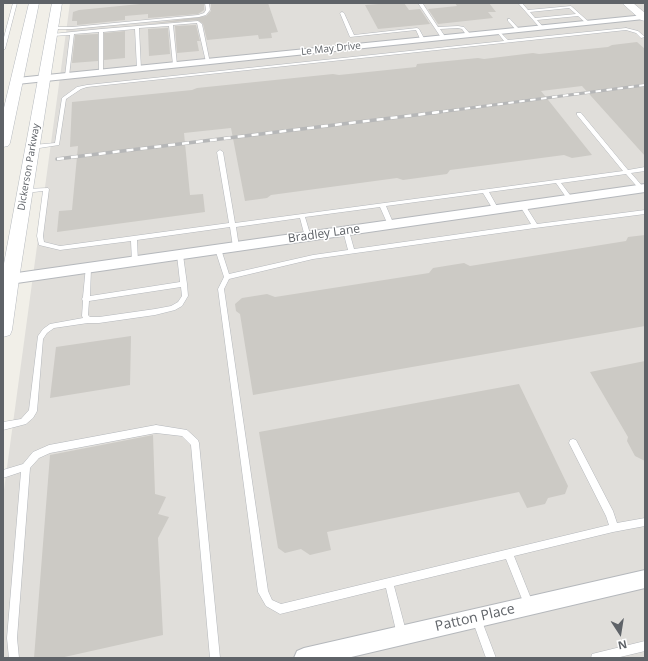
<!DOCTYPE html>
<html>
<head>
<meta charset="utf-8">
<style>
  body { margin:0 }
  #map { position:relative; width:648px; height:661px; overflow:hidden; background:#f1efe8; font-family:"Open Sans",sans-serif }
  canvas { display:block }
  .frame { position:absolute; inset:0; border:4px solid #5f6368; pointer-events:none }
  .north { position:absolute; left:600px; top:613px; width:40px; height:40px; -webkit-text-stroke:3px #fff; paint-order:stroke; rotate:168deg; font-size:11px; font-weight:700; line-height:16px; text-align:center; color:#5f6368 }
  .north::after { content:''; display:block; margin:auto; width:14px; height:18px; background:#5f6368; clip-path:polygon(50% 0,100% 100%,50% 72%,0 100%) }
</style>
</head>
<body>
<div id="map">
<canvas width="648" height="661"></canvas>
<div class="frame"></div>
<div class="north">N</div>
</div>
<script>
const g = document.querySelector('canvas').getContext('2d');
g.lineJoin = 'round';
function paint(path, color) { g.fillStyle = color; g.fill(path, 'evenodd'); }
const toPath = rows => new Path2D(rows.map(r => 'M' + r).join(''));
function strokePath(path, color, width, dash) { g.strokeStyle = color; g.lineWidth = width; g.lineCap = dash ? 'butt' : 'round'; g.setLineDash(dash || []); g.stroke(path); }
function write(font, color, halo, rows, align = 'center') {
  g.font = font + ' "Open Sans",sans-serif'; g.lineWidth = 3; g.setLineDash([]); g.textBaseline = 'middle'; g.strokeStyle = halo; g.fillStyle = color; for (const [text, x, y, turn = 0] of rows) {
    g.save(); g.translate(x, y); g.rotate((+turn || 0) * Math.PI / 180); g.textAlign = isNaN(turn) ? turn : align; if (halo) g.strokeText(text, 0, 0); g.fillText(text, 0, 0); g.restore();
  }
}
paint(toPath([
  [70,3,645,3,645,658,3,658,3,497]
]), '#e0deda');
paint(toPath([
  [150,3,204,3,204,10,198,14,148,18,148,14,125,16,125,20,77,25,77,21,72,21,73,12,79,10],
  [211,3,268,3,278,32,271,33,272,38,259,39,258,35,207,40,203,24,198,20,148,24,206,16,211,11],
  [392,3,404,3,409,10,420,9,430,24,378,29,365,5],
  [455,3,489,3,496,12,488,12,493,18,438,24,428,9,457,6],
  [196,25,200,41,197,41,199,51,177,53,175,26],
  [168,28,170,54,149,56,148,29],
  [125,31,125,58,104,60,104,33],
  [98,34,98,61,72,63,75,35],
  [637,42,645,49,645,156,582,86,541,91,592,155,572,158,564,155,450,170,447,174,403,180,397,178,271,195,267,198,245,201,231,128,184,133,190,195,203,194,205,212,57,232,59,211,72,210,78,146,70,147,72,102,192,90,197,88,333,74,339,75,416,67,417,64,478,58,484,59,533,53,539,54,608,47,612,45],
  [645,235,645,326,253,395,240,314,236,311,235,304,242,298,267,294,275,297,429,273,433,268,464,263,470,266,626,241,628,237],
  [131,336,130,385,50,398,56,347],
  [645,361,645,461,635,456,627,441,628,437,590,372],
  [519,384,568,486,565,494,548,498,545,504,527,508,519,492,327,532,331,550,310,555,301,549,285,553,278,548,259,432],
  [153,435,155,494,166,497,158,514,169,517,158,538,163,635,60,658,34,658,50,455]
]), '#cccac5');
const service = toPath([
  [13,3,17,3,5,49,3,50,3,41,13,3],
  [205,3,209,3,210,10,206,15,199,17,72,29,53,29,51,28,53,27,72,27,198,15,204,13,206,10,205,3],
  [418,3,424,3,423,4,438,27,458,26,464,27,471,35,467,36,462,29,458,28,440,29,446,38,442,39,418,3],
  [518,3,522,3,528,10,571,6,590,23,587,24,578,16,537,20,544,28,541,29,518,3],
  [569,8,576,14,535,18,530,12,569,8],
  [342,12,344,13,354,35,417,28,419,29,425,40,421,41,416,30,350,37,340,13,342,12],
  [508,19,510,19,519,29,519,31,517,31,508,21,508,19],
  [198,21,202,24,210,63,206,62,197,23,173,25,177,65,175,66,173,65,169,26,139,28,141,69,139,70,137,69,135,29,103,32,103,73,101,74,99,73,99,32,74,34,69,76,67,77,65,76,70,35,52,36,50,35,52,34,101,29,198,21],
  [626,28,638,31,645,37,641,38,636,33,626,30,87,87,81,89,66,99,59,145,33,149,30,147,33,145,55,143,62,98,77,87,87,85,504,41,497,32,499,31,508,40,626,28],
  [577,113,581,113,628,170,645,167,645,171,631,173,644,188,644,190,640,190,626,174,561,183,573,199,570,201,568,200,556,183,489,192,499,210,496,212,494,211,483,193,386,206,394,225,391,227,388,225,380,207,305,217,311,237,308,239,305,237,300,218,236,227,239,247,236,249,233,247,230,227,137,240,138,262,135,264,132,262,131,241,60,250,39,245,37,236,43,191,25,193,22,191,25,189,48,188,49,189,43,236,44,242,60,246,229,223,217,152,220,150,223,152,235,223,623,171,577,115,577,113],
  [523,204,525,205,537,224,645,210,645,214,535,228,313,259,229,279,224,289,268,591,272,600,281,604,609,525,606,516,569,443,570,440,573,439,576,440,613,511,617,523,645,518,645,526,613,532,514,556,534,606,532,609,529,611,526,609,506,559,394,586,407,635,405,638,402,640,399,638,397,635,386,588,280,614,266,606,258,592,218,289,224,277,215,249,216,247,220,247,221,249,229,274,313,255,348,250,343,231,346,229,349,231,354,249,531,224,520,206,523,204],
  [178,253,180,253,183,255,187,284,188,296,182,306,175,310,155,315,99,323,88,323,54,328,47,333,43,339,37,411,36,413,33,418,26,424,3,430,3,422,21,419,29,410,38,336,43,329,50,324,83,318,82,316,83,301,82,299,83,297,86,266,88,266,91,268,90,296,180,282,177,255,178,253],
  [181,287,182,296,178,302,171,306,155,309,99,317,90,317,88,315,89,301,181,287],
  [156,425,187,430,198,440,199,443,220,658,210,658,191,445,182,436,156,433,50,453,39,458,30,468,17,638,19,658,9,658,7,638,21,472,3,478,3,470,23,464,33,452,49,445,156,425],
  [477,614,480,616,496,658,486,658,472,619,474,616,477,614],
  [645,641,645,651,616,658,591,658,592,654,596,653,645,641]
]);
const minor = toPath([
  [645,15,644,19,17,84,12,81,17,78,645,15],
  [645,184,645,192,3,285,3,275,645,184],
  [645,570,645,588,347,658,294,658,297,651,304,648,645,570]
]);
const tertiary = toPath([
  [622,3,633,3,645,13,645,21,641,20,622,3]
]);
const secondary = toPath([
  [29,3,39,3,10,143,8,146,3,147,3,112,29,3],
  [52,3,62,3,19,279,12,330,10,335,3,337,3,269,52,3]
]);
strokePath(service, '#b5b8bc', 1);
strokePath(minor, '#b5b8bc', 2);
strokePath(tertiary, '#b5b8bc', 1);
strokePath(secondary, '#b6babf', 1);
paint(service, '#fff');
paint(minor, '#fff');
paint(tertiary, '#fff');
paint(secondary, '#fff');
const railFar1 = toPath([
  [432,113,645,85]
]);
const rail = toPath([
  [57,159,440,112]
]);
strokePath(railFar1, '#b6b7b8', 3);
strokePath(rail, '#b6b7b8', 3.5);
strokePath(railFar1, '#fff', 2, [5.5]);
strokePath(rail, '#fff', 2.5, [7]);
write('10px', '#5f6368', '#fff', [
  ["Le May Drive",331,49,-6],
  ["Dickerson Parkway",29,167,-80]
]);
write('12px', '#5f6368', '#fff', [
  ["Bradley Lane",324,234,-8]
]);
write('14px', '#5f6368', '#fff', [
  ["Patton Place",475,618,-13]
]);
</script>
</body>
</html>
